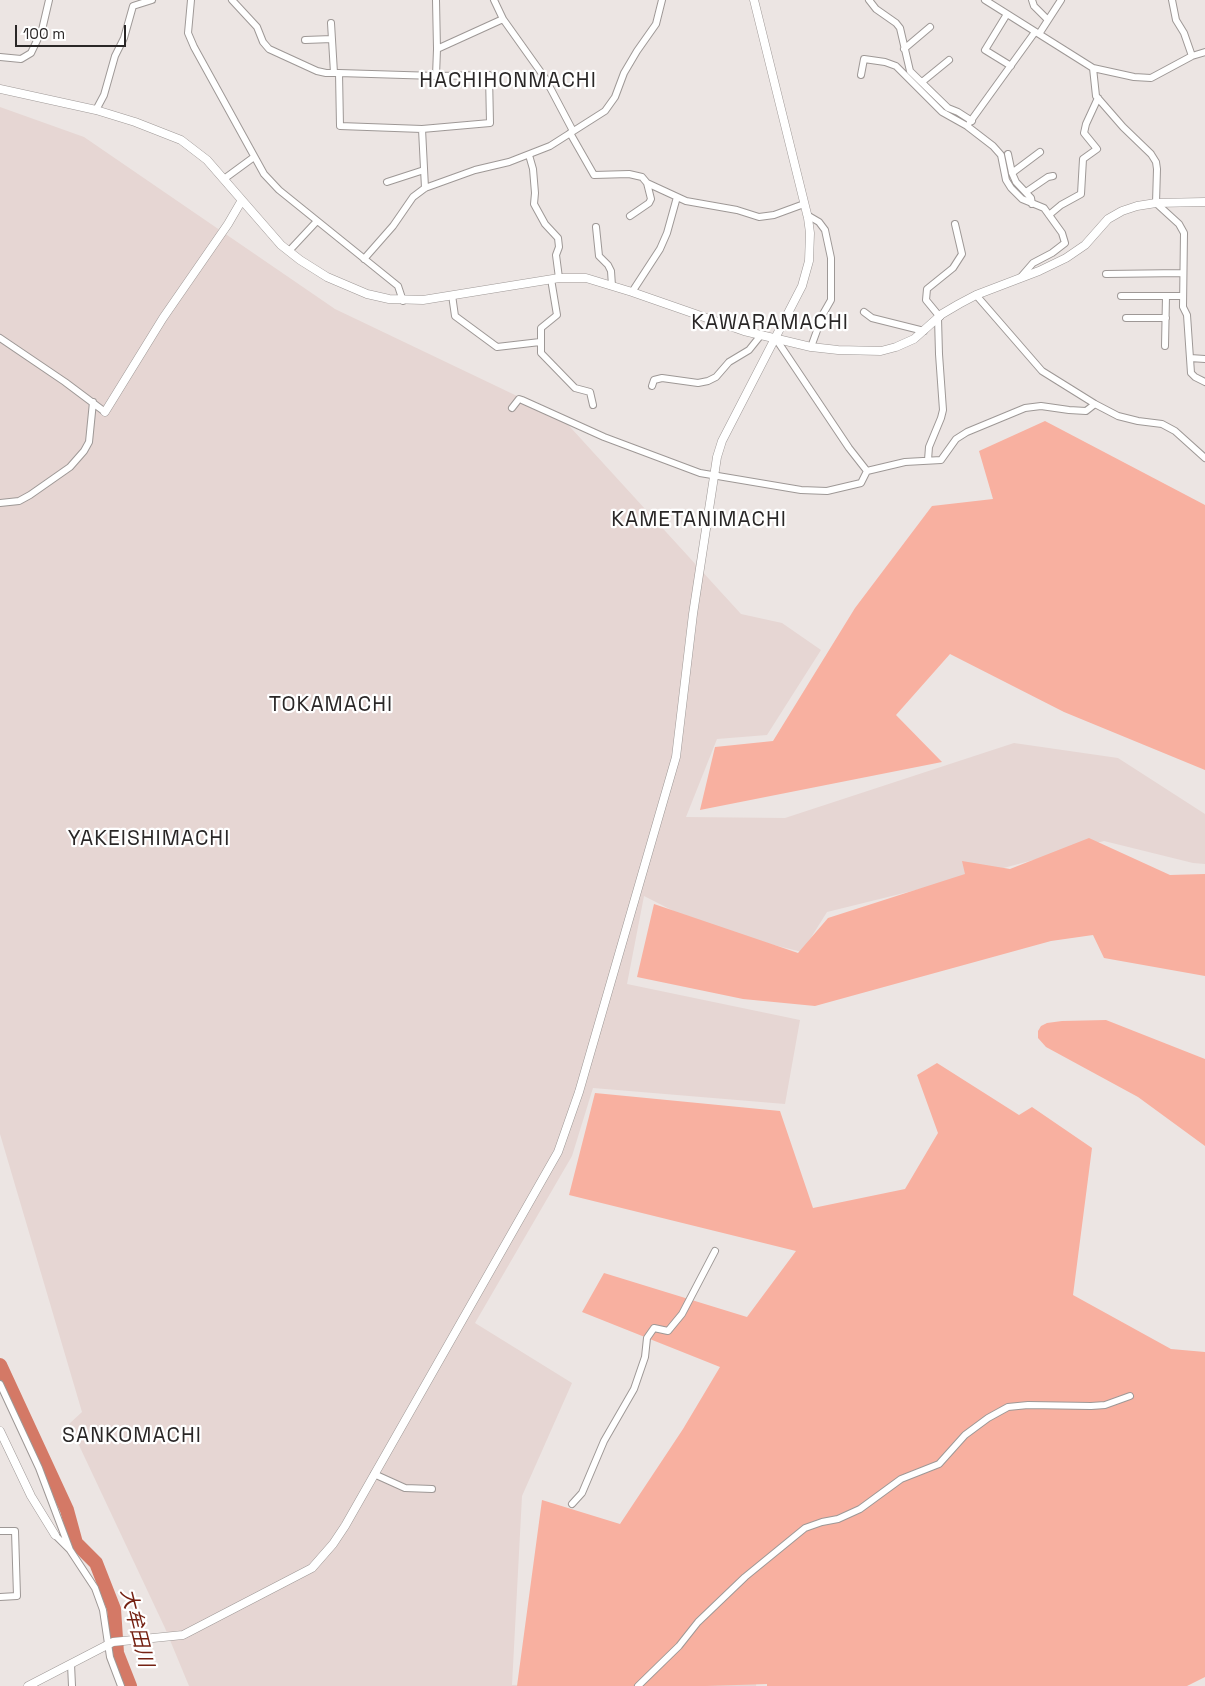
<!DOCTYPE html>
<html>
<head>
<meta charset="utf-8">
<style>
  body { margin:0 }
  #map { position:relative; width:1205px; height:1686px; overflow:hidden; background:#ece5e3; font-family:"Space Grotesk",sans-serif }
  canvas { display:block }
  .scale { position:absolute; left:15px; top:25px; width:111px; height:22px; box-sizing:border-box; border:2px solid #2a2727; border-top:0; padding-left:6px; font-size:15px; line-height:18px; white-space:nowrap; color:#2a2727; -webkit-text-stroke:4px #fff; paint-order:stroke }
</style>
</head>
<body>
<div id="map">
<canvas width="1205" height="1686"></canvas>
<div class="scale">100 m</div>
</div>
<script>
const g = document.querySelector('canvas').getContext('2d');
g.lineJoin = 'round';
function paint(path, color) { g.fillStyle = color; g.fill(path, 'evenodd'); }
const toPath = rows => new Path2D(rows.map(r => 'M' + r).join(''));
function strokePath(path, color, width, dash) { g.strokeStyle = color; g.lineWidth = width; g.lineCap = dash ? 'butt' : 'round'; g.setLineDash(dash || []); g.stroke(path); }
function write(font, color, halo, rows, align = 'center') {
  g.font = font + ' "Space Grotesk","Noto Sans JP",sans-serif'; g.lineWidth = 4.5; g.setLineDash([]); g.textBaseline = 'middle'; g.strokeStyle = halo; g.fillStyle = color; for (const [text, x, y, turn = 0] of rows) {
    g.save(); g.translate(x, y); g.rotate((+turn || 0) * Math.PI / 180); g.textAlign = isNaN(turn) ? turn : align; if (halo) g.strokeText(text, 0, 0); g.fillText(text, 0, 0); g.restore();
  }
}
paint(toPath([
  [0,107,84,137,335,309,561,417,741,614,782,623,821,650,767,735,717,739,686,817,785,818,1014,743,1118,758,1205,814,1205,864,1193,863,1104,841,985,873,827,912,802,952,709,929,644,896,627,984,800,1020,785,1104,593,1088,572,1156,475,1323,572,1383,522,1496,512,1685,757,1677,756,1686,189,1686,165,1628,69,1424,82,1412,0,1134]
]), '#e6d6d3');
paint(toPath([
  [1045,421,1205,505,1205,770,1064,712,950,654,896,715,942,762,700,810,715,747,773,741,855,608,932,506,993,499,979,451],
  [1089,838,1170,875,1205,874,1205,976,1104,958,1093,935,1051,941,815,1006,743,999,637,977,654,904,798,953,828,918,965,874,962,861,1010,869],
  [1106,1020,1205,1059,1205,1146,1138,1097,1046,1047,1038,1038,1038,1031,1041,1026,1047,1023,1062,1021],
  [937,1063,1019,1115,1032,1107,1092,1148,1073,1295,1171,1349,1205,1352,1205,1677,1187,1686,767,1686,767,1684,706,1686,517,1686,542,1500,620,1524,683,1429,720,1367,582,1312,604,1273,747,1317,796,1251,569,1195,595,1093,780,1111,813,1208,905,1189,938,1133,917,1075]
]), '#f8b0a0');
strokePath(toPath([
  [0,1365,67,1510,76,1543,96,1563,114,1609,117,1653,130,1686]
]), '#d47966', 14);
const minor = toPath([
  [191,0,188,33,194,47,264,174,279,190,398,286,403,301],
  [232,0,257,27,263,42,269,49,317,71,326,73,339,73,436,76,489,75,490,123,422,129,340,126,339,73],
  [436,0,437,49],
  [494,0,503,19,545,78,573,131],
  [869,0,876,9,896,23,900,28,910,71,948,108,958,112,972,121],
  [985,0,1093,68,1134,77,1151,78,1192,56,1205,52],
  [1032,0,1034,6,1048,20],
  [1172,0,1176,20,1184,33,1192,56],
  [1007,14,985,50,1011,66],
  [331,23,334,73],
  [1039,34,1061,0],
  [305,40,332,39],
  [904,49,930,27],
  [0,57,21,59,31,53,42,30,49,0],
  [1093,68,1096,96,1123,127,1151,154,1156,162,1157,169,1156,203,1179,224,1184,233,1183,307,1187,315,1191,373,1195,377,1205,382],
  [861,75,864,59,885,62,896,66,942,112,967,126,993,146,1001,155,1006,180,1011,188,1022,199,1044,208,1062,233,1065,243,1052,253,1033,263,1020,278],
  [436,76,437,49,503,19],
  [922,82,949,60],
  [96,110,104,95,115,56,124,38,133,6,152,0],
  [970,122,1035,32],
  [422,129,425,188],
  [570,133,594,175,629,174,642,177,647,183,686,201,737,210,759,217,774,215,804,204],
  [1008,154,1012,173,1016,182,1031,198,1032,204],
  [529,155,533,169,535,193,534,204,545,224,558,238,559,247,556,255,559,278],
  [1012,173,1040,152],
  [224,179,254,157],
  [387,182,424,170],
  [1026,192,1048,177,1053,176],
  [807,215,819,222,825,230,831,258,831,300,823,314,811,347],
  [1049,215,1061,205,1081,194,1083,159,1097,149,1084,133,1086,124,1098,98],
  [630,216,649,203,651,199,647,183],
  [596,227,599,256,608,265,611,271,612,286],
  [289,251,317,221],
  [364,259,393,226,413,197,425,188,475,170,509,162,550,146,605,111,615,97,624,73,637,51,656,24,662,0],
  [1106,274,1183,273],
  [551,279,557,315,541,328,541,353,575,388,590,392,593,405],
  [632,292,660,249,667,233,677,197],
  [452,295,455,316,497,347,540,342],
  [976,295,1042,371,1095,404,1118,416,1138,421,1162,424,1175,431,1205,458],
  [1121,296,1183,296],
  [864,312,872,318,924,331],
  [940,317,926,300,927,289,953,268,962,254,955,224],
  [1126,318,1166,318],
  [0,338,65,382,105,412],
  [776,339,849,448,867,471],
  [1165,346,1166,296],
  [1190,358,1205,359],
  [652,386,654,380,662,378,698,383,708,381,716,377,729,362,749,350,761,335],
  [512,408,519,399,522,400,604,437,700,473,801,490,827,491,861,483,867,471,905,462,941,460,956,439,967,432,1025,408,1041,406,1069,410,1086,411,1095,404],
  [928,460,929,447,941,418,943,410,939,354,938,318],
  [0,503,19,501,30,495,70,467,84,451,89,442,93,402],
  [0,1384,39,1468,70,1550],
  [374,1474,405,1488,432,1489],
  [572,1504,582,1493,604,1441,634,1389,645,1357,647,1338,654,1328,668,1331,682,1314,715,1251],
  [0,1531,15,1531,17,1596,0,1597],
  [55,1535,70,1550,95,1588,103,1610,110,1657,121,1686],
  [71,1664,72,1686],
  [638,1686,679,1646,698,1622,745,1577,805,1528,822,1522,838,1519,860,1509,901,1479,939,1464,965,1435,988,1418,1008,1407,1028,1405,1091,1406,1105,1405,1130,1396]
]);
const tertiary = toPath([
  [0,89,96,110,135,122,181,140,207,160,281,245,300,260,327,277,367,294,389,299,423,300,559,278,586,278,632,292,744,331,811,347,838,350,881,351,896,347,914,339,942,314,959,304,976,295,1039,271,1066,258,1085,245,1108,219,1122,211,1137,206,1156,203,1205,202],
  [105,412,163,318,228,224,242,200],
  [0,1431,31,1496,55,1535],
  [28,1686,113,1642,183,1635,312,1568,333,1544,345,1526,558,1152,579,1092,676,757,693,614,717,457,722,441,802,286,809,261,810,233,808,218,754,0]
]);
strokePath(minor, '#9e9896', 8);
strokePath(tertiary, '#9e9896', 9);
strokePath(minor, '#fff', 6);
strokePath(tertiary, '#fff', 8);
write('italic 20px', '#752213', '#fff', [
  ["大牟田川",136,1628,76]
]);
g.letterSpacing = '1px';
write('21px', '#2a2727', '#fff', [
  ["HACHIHONMACHI",508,81],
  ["KAWARAMACHI",770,323],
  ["KAMETANIMACHI",699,520],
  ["TOKAMACHI",331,705],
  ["YAKEISHIMACHI",149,839],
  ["SANKOMACHI",132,1436]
]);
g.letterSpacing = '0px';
</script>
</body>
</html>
